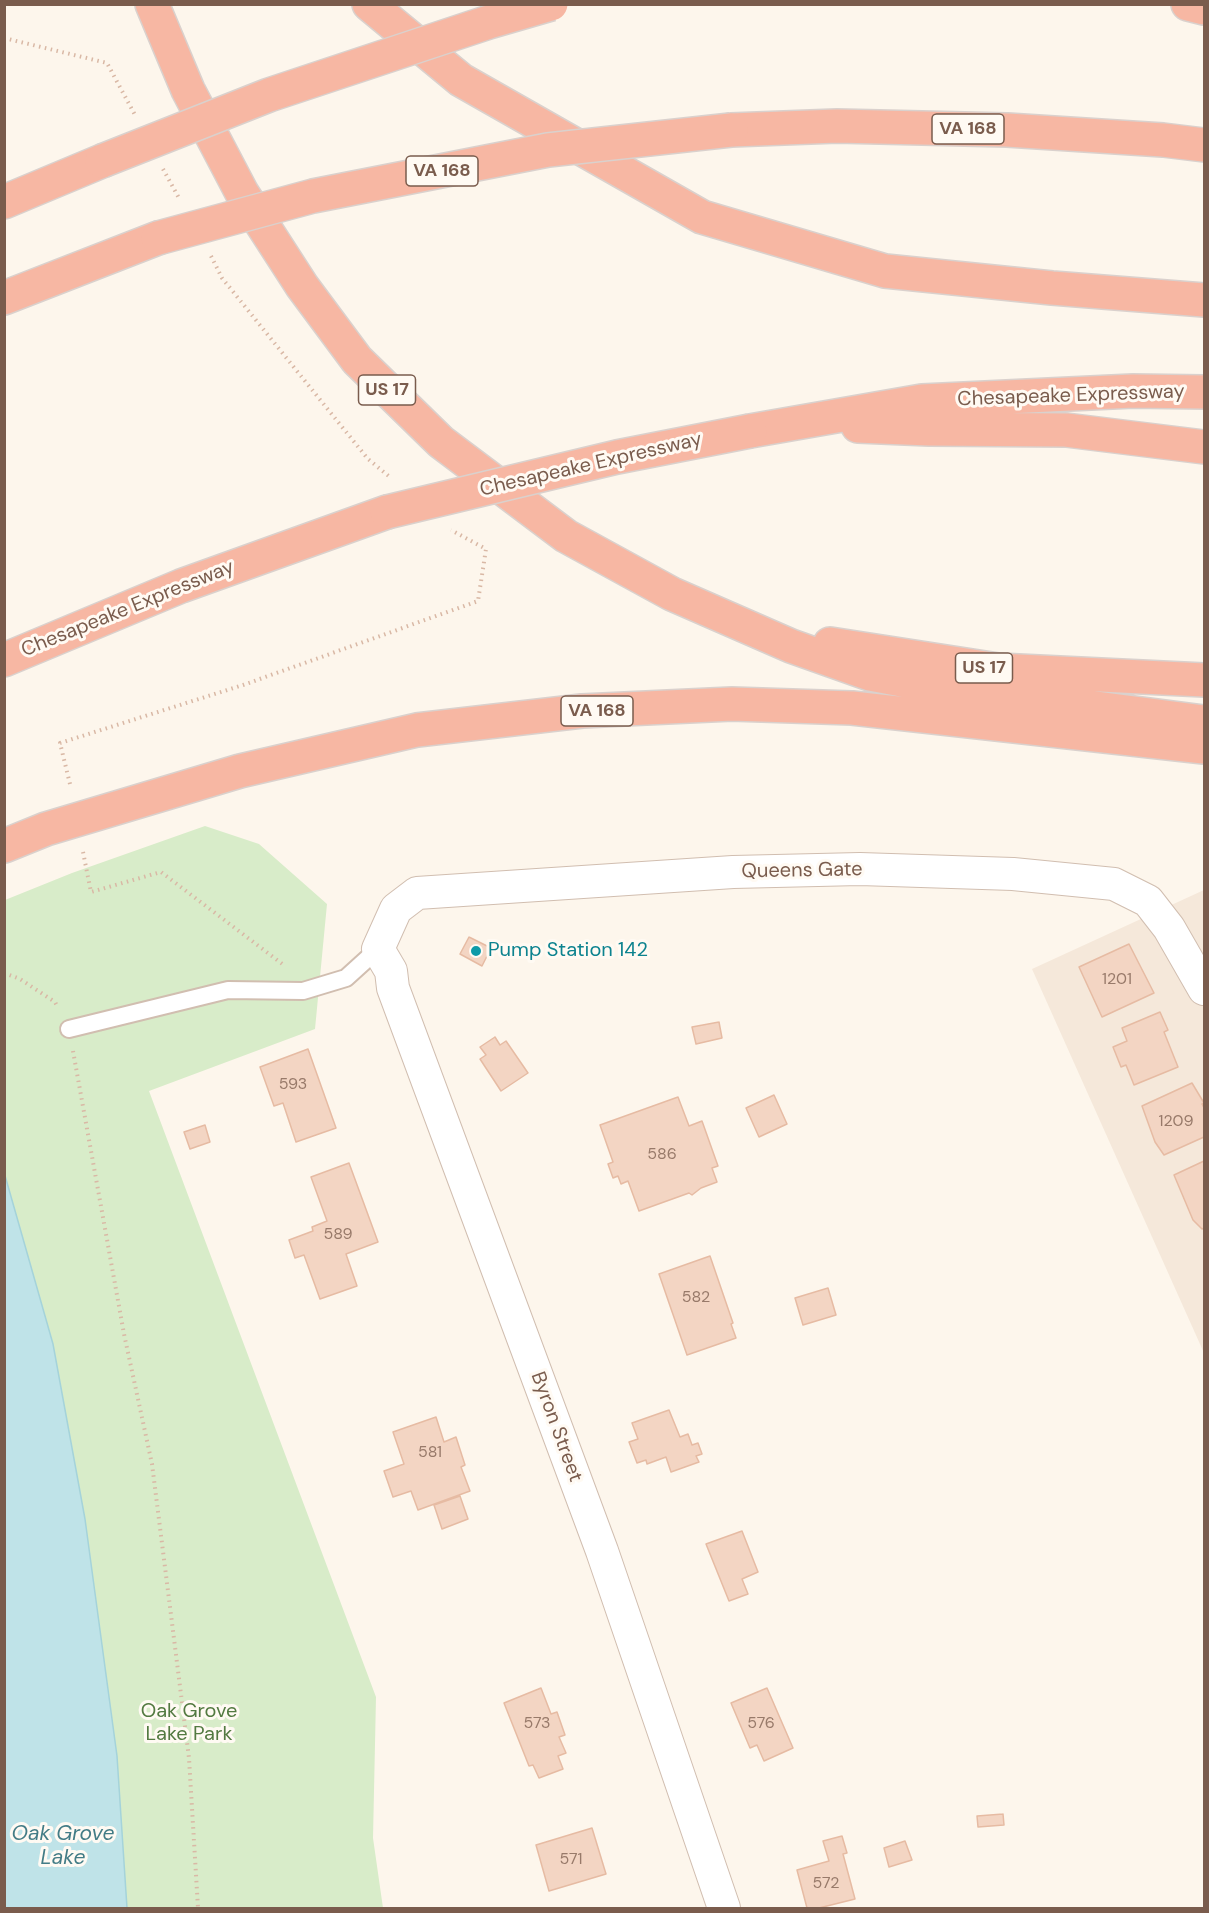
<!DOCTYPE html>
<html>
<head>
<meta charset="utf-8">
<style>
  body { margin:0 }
  #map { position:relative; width:1209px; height:1913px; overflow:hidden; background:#fdf6ec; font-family:"DM Sans",sans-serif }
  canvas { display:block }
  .frame { position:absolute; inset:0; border:6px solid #7a5c4d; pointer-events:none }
</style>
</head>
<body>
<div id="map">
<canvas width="1209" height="1913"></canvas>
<div class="frame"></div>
</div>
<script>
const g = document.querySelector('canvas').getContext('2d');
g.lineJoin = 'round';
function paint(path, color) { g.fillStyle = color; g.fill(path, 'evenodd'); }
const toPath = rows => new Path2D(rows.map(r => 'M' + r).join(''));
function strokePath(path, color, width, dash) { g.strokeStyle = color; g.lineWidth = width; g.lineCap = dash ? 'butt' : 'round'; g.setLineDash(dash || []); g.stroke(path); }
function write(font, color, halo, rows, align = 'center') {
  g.font = font + ' "DM Sans",sans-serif'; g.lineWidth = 6; g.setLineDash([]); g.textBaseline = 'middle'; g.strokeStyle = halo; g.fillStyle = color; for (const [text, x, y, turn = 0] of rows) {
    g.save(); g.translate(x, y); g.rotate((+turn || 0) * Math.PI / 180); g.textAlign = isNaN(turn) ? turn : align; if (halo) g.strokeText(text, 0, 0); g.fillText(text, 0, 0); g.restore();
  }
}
paint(toPath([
  [1204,890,1204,1353,1032,969]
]), '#f5e8da');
paint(toPath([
  [205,826,259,844,327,904,315,1029,149,1091,376,1697,373,1838,383,1908,5,1908,5,900,72,873]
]), '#d8ecc9');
const water = toPath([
  [4,1172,53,1344,85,1519,117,1756,127,1908,5,1908,4,1172]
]);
paint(water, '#bfe3e8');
strokePath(water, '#a5d3da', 1.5);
const building = toPath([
  [469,937,491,948,482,966,460,954,469,937],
  [1129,944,1154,993,1102,1017,1079,967,1129,944],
  [1160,1012,1168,1030,1164,1032,1178,1067,1134,1085,1126,1065,1121,1067,1113,1047,1127,1041,1122,1028,1160,1012],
  [719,1022,722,1038,696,1044,692,1027,719,1022],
  [495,1037,500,1045,506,1041,528,1073,501,1091,480,1059,486,1055,480,1047,495,1037],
  [308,1049,336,1128,296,1142,283,1103,274,1106,260,1067,308,1049],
  [1192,1083,1204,1103,1202,1104,1204,1108,1204,1137,1164,1155,1155,1142,1142,1106,1192,1083],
  [774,1095,787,1124,759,1137,746,1108,774,1095],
  [678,1097,689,1126,702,1121,718,1166,712,1168,717,1182,701,1188,692,1195,689,1193,639,1211,628,1181,621,1184,618,1176,613,1178,608,1164,613,1162,600,1125,678,1097],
  [205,1125,210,1142,190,1149,184,1132,205,1125],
  [1204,1161,1204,1228,1202,1229,1193,1220,1174,1175,1204,1161],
  [349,1163,378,1242,346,1254,357,1286,320,1299,304,1255,295,1258,289,1240,313,1231,312,1227,327,1221,311,1177,349,1163],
  [710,1256,733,1323,731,1324,736,1338,687,1355,659,1274,710,1256],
  [828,1288,836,1315,803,1325,795,1298,828,1288],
  [669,1410,680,1437,688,1434,692,1445,698,1443,702,1454,696,1456,699,1462,671,1472,666,1457,647,1464,646,1460,637,1463,629,1442,638,1439,632,1423,669,1410],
  [436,1417,444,1442,456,1437,465,1465,461,1467,470,1491,418,1510,411,1491,393,1497,384,1471,404,1464,393,1432,436,1417],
  [460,1496,468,1519,442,1529,434,1505,460,1496],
  [742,1531,758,1572,742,1579,748,1594,729,1601,706,1544,742,1531],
  [541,1688,551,1714,557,1712,565,1735,559,1737,566,1753,558,1756,563,1769,539,1778,533,1765,529,1766,504,1703,541,1688],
  [767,1688,793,1748,764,1761,757,1745,750,1748,731,1703,767,1688],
  [1003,1814,1004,1825,978,1827,977,1816,1003,1814],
  [592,1828,606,1874,549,1891,536,1845,592,1828],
  [842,1836,847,1853,843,1854,855,1899,819,1908,807,1908,797,1870,829,1861,823,1841,842,1836],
  [905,1841,912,1860,889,1867,884,1848,905,1841]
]);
paint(building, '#f3d5c3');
strokePath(building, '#e6bba3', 1.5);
const service = toPath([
  [69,1029,228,990,303,991,346,978,378,949]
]);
const minor = toPath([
  [724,1908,602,1551,393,988,391,971,378,949,396,909,417,893,733,872,860,869,1013,874,1114,884,1148,901,1169,928,1204,989]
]);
const motorway = toPath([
  [152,4,188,90,242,193,302,286,357,360,441,442,566,536,672,594,791,646,870,674,950,689,1204,722],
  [369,4,461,80,702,217,885,271,1052,288,1204,300],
  [1188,4,1204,8],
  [731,130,837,126,1007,130,1163,140,1204,145],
  [4,202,102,161],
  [4,298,158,238],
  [858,426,929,429,1066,430,1204,447],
  [750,431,922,401,1133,391,1204,392],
  [830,644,998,670,1204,680],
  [4,660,181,586,387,512],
  [4,846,46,829,240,771,417,730,582,711,732,704,852,708,1204,747]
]);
strokePath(service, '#d1beb0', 20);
strokePath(minor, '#d1beb0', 34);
strokePath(motorway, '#dad1cd', 36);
strokePath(toPath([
  [4,38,107,63,135,115],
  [163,169,180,200],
  [211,256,222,278,334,417,368,459,391,478],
  [70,784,60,743,243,685,478,601,486,549,451,530],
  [83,852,91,892,161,872,285,966],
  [4,973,20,979,55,1002,58,1008],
  [73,1051,124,1334,152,1464,189,1758,198,1908]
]), '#d9b8a5', 4, [1.5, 4.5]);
strokePath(service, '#fff', 16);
strokePath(minor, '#fff', 32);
strokePath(motorway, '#f7b7a3', 33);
const motorwayBridge = toPath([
  [102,161,269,95,489,22,551,4],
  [158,238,313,196,548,150,731,130],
  [387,512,617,457,750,431]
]);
strokePath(motorwayBridge, '#dad1cd', 36, []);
strokePath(motorwayBridge, '#f7b7a3', 33);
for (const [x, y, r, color] of [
  [476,951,6,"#0f9aa8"]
]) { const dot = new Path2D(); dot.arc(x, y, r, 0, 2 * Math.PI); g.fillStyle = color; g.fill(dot); strokePath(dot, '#fffaf3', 2); }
write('16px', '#987a6a', null, [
  ["1201",1117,980],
  ["593",293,1085],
  ["1209",1176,1122],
  ["586",662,1155],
  ["589",338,1235],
  ["582",696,1298],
  ["581",430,1453],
  ["573",537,1724],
  ["576",761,1724],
  ["571",571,1860],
  ["572",826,1884]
]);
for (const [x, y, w] of [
  [968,129,72],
  [442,171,72],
  [387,390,57],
  [984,668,57],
  [597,711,72]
]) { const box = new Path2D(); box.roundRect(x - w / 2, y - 15, w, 30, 4.5); g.fillStyle = '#fffaf3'; g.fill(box); strokePath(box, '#7a5c4d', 1.5); }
write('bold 18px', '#7a5c4d', null, [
  ["VA 168",968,129],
  ["VA 168",442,171],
  ["US 17",387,390],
  ["US 17",984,668],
  ["VA 168",597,711]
]);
write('20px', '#7a5c4d', '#fffaf3', [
  ["Chesapeake Expressway",1071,396,-2],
  ["Chesapeake Expressway",591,465,-13],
  ["Chesapeake Expressway",128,609,-22],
  ["Queens Gate",802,871,-1],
  ["Byron Street",556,1427,70]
]);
write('20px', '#0d838f', '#fffaf3', [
  ["Pump Station 142",488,951]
], 'left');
write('20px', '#537a41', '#fffaf3', [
  ["Oak Grove",189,1712],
  ["Lake Park",189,1735]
]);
write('italic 21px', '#437c86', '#fffaf3', [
  ["Oak Grove",63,1834],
  ["Lake",63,1858]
]);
</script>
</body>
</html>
